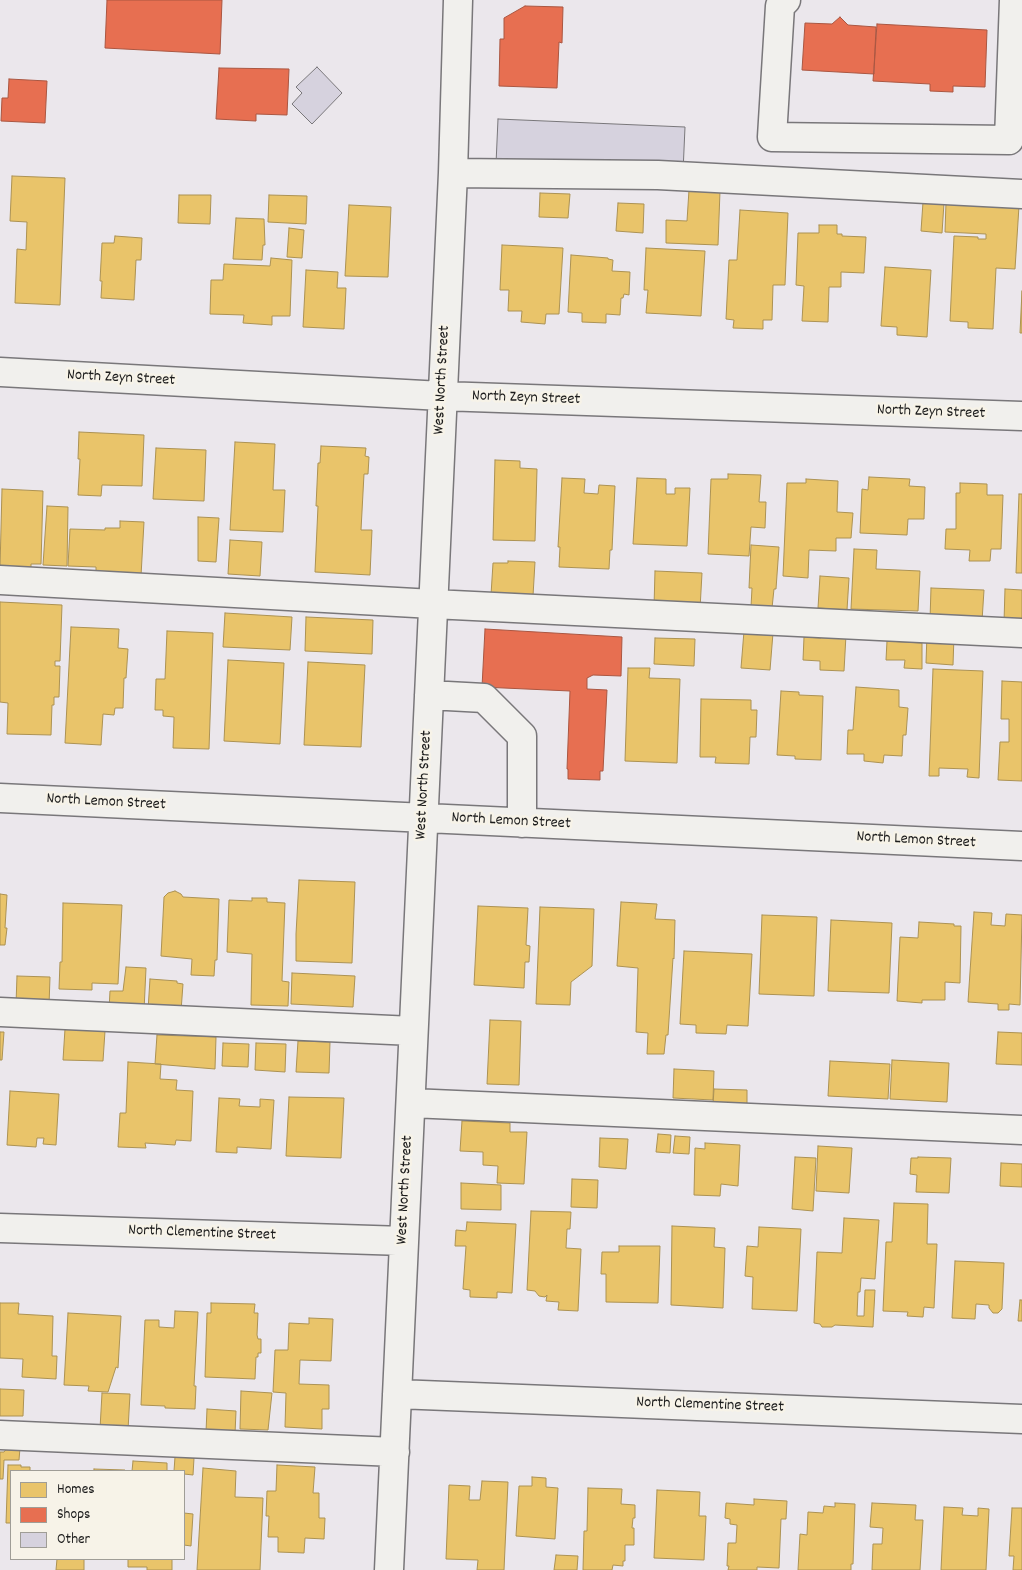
<!DOCTYPE html>
<html>
<head>
<meta charset="utf-8">
<style>
  body { margin:0 }
  #map { position:relative; width:1022px; height:1570px; overflow:hidden; background:#ebe7ec; font-family:Dekko,sans-serif }
  canvas { display:block }
  .legend { position:absolute; left:10px; top:1470px; width:175px; height:90px; box-sizing:border-box; background:#f7f3e8; border:1px solid #9f9d96; margin:0; padding:6px 9px; list-style:none; font-size:15px; color:#1c1c1c }
  .legend li { display:flex; align-items:center; gap:10px; height:25px }
  .legend b { width:25px; border:1px solid #9f9d96 }
</style>
</head>
<body>
<div id="map">
<canvas width="1022" height="1570"></canvas>
<ul class="legend">
<li><b style="height:14px;background:#e9c46a"></b>Homes</li>
<li><b style="height:14px;background:#e76f51"></b>Shops</li>
<li><b style="height:14px;background:#d6d2de"></b>Other</li>
</ul>
</div>
<script>
const g = document.querySelector('canvas').getContext('2d');
g.lineJoin = 'round';
function paint(path, color) { g.fillStyle = color; g.fill(path, 'evenodd'); }
const toPath = rows => new Path2D(rows.map(r => 'M' + r).join(''));
function strokePath(path, color, width, dash) { g.strokeStyle = color; g.lineWidth = width; g.lineCap = dash ? 'butt' : 'round'; g.setLineDash(dash || []); g.stroke(path); }
function write(font, color, halo, rows, align = 'center') {
  g.font = font + ' Dekko,sans-serif'; g.lineWidth = 5; g.setLineDash([]); g.textBaseline = 'middle'; g.strokeStyle = halo; g.fillStyle = color; for (const [text, x, y, turn = 0] of rows) {
    g.save(); g.translate(x, y); g.rotate((+turn || 0) * Math.PI / 180); g.textAlign = isNaN(turn) ? turn : align; if (halo) g.strokeText(text, 0, 0); g.fillText(text, 0, 0); g.restore();
  }
}
const homes = toPath([
  [12,176,65,178,60,305,15,303,17,249,26,250,27,222,10,221,12,176],
  [689,190,720,191,718,245,666,243,666,220,687,221,689,190],
  [540,193,570,194,568,218,539,217,540,193],
  [179,195,211,195,210,224,178,223,179,195],
  [269,195,307,196,306,224,268,222,269,195],
  [923,202,944,203,942,233,921,231,923,202],
  [618,203,644,204,643,233,616,231,618,203],
  [946,203,1019,206,1015,269,996,268,993,329,968,328,968,322,950,321,954,236,978,237,978,239,986,239,986,234,945,232,946,203],
  [349,205,391,207,388,277,345,276,349,205],
  [740,210,788,213,785,285,773,285,772,320,763,320,763,329,733,328,734,320,726,319,729,260,737,260,740,210],
  [236,218,264,219,265,245,263,245,262,260,233,259,236,218],
  [819,225,837,225,837,234,842,234,842,236,866,237,864,273,841,272,841,287,829,287,828,322,802,321,804,286,796,285,798,233,819,233,819,225],
  [289,228,304,230,302,258,287,257,289,228],
  [115,236,142,238,141,260,136,260,134,300,101,298,102,281,100,281,102,243,114,243,115,236],
  [502,245,563,248,559,314,546,314,545,324,521,322,522,311,508,311,509,290,500,290,502,245],
  [646,248,705,251,701,316,646,313,648,290,644,290,646,248],
  [571,255,608,258,608,259,613,260,612,271,630,272,629,295,624,294,623,298,621,298,620,315,606,314,606,323,582,322,582,313,568,312,571,255],
  [271,258,292,260,290,316,272,316,272,325,243,323,244,315,210,314,211,280,223,280,224,264,270,266,271,258],
  [885,267,931,270,927,337,897,335,897,327,881,326,885,267],
  [306,270,338,272,337,288,346,288,344,329,303,327,306,270],
  [1022,291,1022,333,1020,333,1022,291],
  [79,432,144,435,142,486,102,485,101,496,78,495,80,459,78,459,79,432],
  [235,442,275,444,273,490,285,490,283,532,230,530,235,442],
  [321,446,366,448,365,456,369,457,368,474,364,474,361,530,372,530,370,575,315,572,318,506,316,506,318,463,320,463,321,446],
  [156,448,206,450,204,501,153,499,156,448],
  [495,460,520,461,520,468,537,469,535,541,493,540,495,460],
  [728,474,761,475,759,502,766,502,765,528,751,527,749,556,708,554,711,479,728,479,728,474],
  [869,477,910,479,909,486,925,487,924,519,908,519,907,535,860,533,862,489,868,490,869,477],
  [562,478,585,479,584,493,598,494,599,485,615,486,612,550,610,550,609,569,559,567,560,547,558,547,562,478],
  [637,478,666,479,666,494,675,494,675,488,690,488,687,546,633,544,637,478],
  [806,479,838,481,837,512,853,513,851,538,836,538,836,551,809,550,808,578,783,576,787,483,806,483,806,479],
  [960,483,987,484,987,495,1003,495,1001,549,991,549,990,561,969,561,970,550,945,549,946,529,956,529,956,493,960,493,960,483],
  [2,489,43,491,41,564,31,564,31,569,0,568,2,489],
  [1019,494,1022,494,1022,573,1016,573,1019,494],
  [47,506,68,507,67,566,43,565,47,506],
  [198,517,219,518,216,562,198,561,198,517],
  [120,521,144,522,141,576,96,574,96,567,68,566,70,529,105,530,105,528,120,528,120,521],
  [230,540,262,542,260,576,228,574,230,540],
  [751,545,779,547,776,589,774,589,772,608,751,607,752,588,749,588,751,545],
  [854,549,877,550,876,569,920,571,918,611,851,609,854,549],
  [508,561,535,562,533,596,491,595,493,563,508,563,508,561],
  [655,571,702,573,700,609,654,607,655,571],
  [820,576,849,578,847,610,818,608,820,576],
  [931,588,984,590,982,621,930,620,931,588],
  [1005,589,1022,590,1022,623,1004,622,1005,589],
  [0,602,62,605,60,661,55,661,55,666,60,666,59,697,54,697,54,705,52,705,51,735,7,734,8,703,0,702,0,602],
  [225,613,292,617,290,650,223,647,225,613],
  [306,617,373,620,372,654,305,651,306,617],
  [71,627,119,629,118,648,128,649,126,678,124,678,123,708,115,708,114,715,103,714,101,745,65,743,71,627],
  [167,631,213,633,209,749,173,748,174,717,163,716,163,710,155,710,156,679,165,679,167,631],
  [744,631,773,633,770,670,741,668,744,631],
  [927,634,954,636,953,665,926,663,927,634],
  [821,635,846,635,844,671,820,670,820,661,803,660,804,637,821,638,821,635],
  [655,638,695,639,694,666,654,664,655,638],
  [887,641,922,643,922,669,904,668,905,660,886,660,887,641],
  [228,660,284,663,280,744,224,741,228,660],
  [308,662,365,665,361,747,304,745,308,662],
  [628,668,650,668,649,678,680,679,677,763,625,761,628,668],
  [933,669,983,671,979,778,967,777,968,769,939,768,939,776,929,776,933,669],
  [1002,681,1022,682,1022,781,998,780,1000,742,1009,742,1009,719,1001,719,1002,681],
  [856,687,899,690,899,707,908,708,906,735,903,735,902,756,884,755,883,763,864,761,864,754,847,754,848,730,853,730,856,687],
  [781,691,799,692,799,695,823,696,821,760,795,759,795,756,777,755,781,691],
  [701,699,751,700,751,710,757,710,756,737,750,737,749,764,715,763,716,757,700,757,701,699],
  [299,880,355,882,352,963,296,961,296,934,299,880],
  [175,891,181,894,183,897,219,899,217,960,215,960,214,976,191,975,192,959,161,956,164,897,168,893,175,891],
  [0,894,7,895,5,928,7,928,5,945,0,945,0,894],
  [252,898,267,898,267,902,285,903,282,981,289,982,288,1006,251,1005,252,954,227,952,229,900,252,901,252,898],
  [621,902,657,904,655,919,675,920,674,959,673,958,668,1035,666,1035,664,1054,647,1054,648,1033,636,1032,638,968,617,966,621,902],
  [63,903,122,905,118,984,92,983,92,990,59,989,60,962,62,962,63,903],
  [478,906,528,908,526,945,530,946,529,962,525,962,524,988,474,985,478,906],
  [540,907,594,909,592,966,571,982,570,1005,536,1004,540,907],
  [974,912,992,913,991,925,1005,926,1006,914,1022,915,1020,1005,1009,1004,1009,1010,998,1010,998,1004,968,1002,974,912],
  [762,915,817,917,814,996,759,994,762,915],
  [831,920,892,923,889,993,828,991,831,920],
  [919,922,954,924,954,926,961,926,960,983,945,982,945,1000,922,1000,922,1003,897,1001,900,937,918,938,919,922],
  [684,951,752,954,748,1026,727,1025,726,1034,696,1033,696,1025,680,1024,684,951],
  [126,967,146,968,144,1011,109,1010,110,991,123,991,126,967],
  [292,973,355,976,353,1007,291,1004,292,973],
  [17,976,50,977,49,1006,16,1004,17,976],
  [150,979,177,981,177,983,183,984,181,1011,148,1010,150,979],
  [490,1020,521,1021,519,1085,487,1084,490,1020],
  [65,1029,105,1031,103,1061,63,1060,65,1029],
  [0,1032,4,1032,2,1060,0,1060,0,1032],
  [998,1032,1022,1033,1022,1065,996,1064,998,1032],
  [157,1035,216,1037,215,1069,155,1064,157,1035],
  [298,1041,330,1042,329,1073,296,1072,298,1041],
  [223,1043,249,1044,248,1067,222,1066,223,1043],
  [256,1043,286,1044,285,1072,255,1070,256,1043],
  [892,1060,949,1063,947,1102,890,1099,892,1060],
  [830,1061,890,1064,888,1099,828,1096,830,1061],
  [128,1062,161,1064,160,1079,177,1080,176,1090,193,1091,191,1141,176,1140,175,1145,145,1143,146,1148,118,1147,120,1113,126,1113,128,1062],
  [674,1069,714,1071,713,1100,673,1098,674,1069],
  [714,1089,747,1090,747,1106,713,1105,714,1089],
  [10,1091,59,1094,56,1145,43,1144,44,1138,37,1138,36,1147,7,1145,10,1091],
  [289,1097,344,1098,341,1158,286,1156,289,1097],
  [219,1098,240,1099,239,1106,260,1107,260,1099,274,1100,271,1149,237,1147,237,1153,216,1152,219,1098],
  [462,1121,510,1123,510,1132,527,1132,524,1184,497,1183,498,1166,483,1165,483,1152,460,1151,462,1121],
  [658,1134,671,1135,670,1153,656,1152,658,1134],
  [675,1136,690,1137,689,1154,673,1153,675,1136],
  [600,1138,628,1139,626,1169,599,1167,600,1138],
  [705,1143,740,1145,738,1186,721,1184,720,1196,694,1195,695,1148,705,1149,705,1143],
  [818,1146,852,1148,849,1193,816,1191,818,1146],
  [795,1157,816,1158,813,1211,792,1209,795,1157],
  [918,1157,951,1158,949,1193,916,1192,917,1175,910,1174,911,1158,918,1158,918,1157],
  [1001,1163,1022,1164,1022,1187,1000,1186,1001,1163],
  [572,1179,598,1180,597,1208,571,1207,572,1179],
  [461,1183,501,1185,501,1210,461,1209,461,1183],
  [894,1203,928,1204,927,1244,937,1244,934,1308,924,1307,923,1317,907,1316,908,1312,883,1311,886,1242,892,1242,894,1203],
  [531,1211,571,1212,570,1229,567,1229,566,1248,581,1249,578,1311,558,1310,559,1302,546,1301,547,1295,545,1297,539,1296,535,1291,527,1290,531,1211],
  [844,1218,879,1220,875,1279,861,1278,860,1292,858,1292,857,1316,864,1316,865,1290,875,1290,873,1327,835,1325,832,1327,822,1327,820,1324,814,1323,817,1252,842,1253,844,1218],
  [467,1222,516,1224,512,1293,497,1292,497,1298,470,1297,470,1290,463,1289,466,1246,455,1246,456,1230,466,1231,467,1222],
  [672,1226,715,1228,714,1247,725,1248,723,1308,671,1305,672,1226],
  [759,1227,801,1229,797,1311,752,1309,753,1277,745,1276,747,1246,758,1247,759,1227],
  [619,1246,660,1246,658,1303,606,1302,606,1274,601,1274,602,1252,619,1252,619,1246],
  [955,1261,1004,1263,1002,1309,998,1313,993,1313,989,1308,989,1305,976,1304,975,1319,952,1318,955,1261],
  [1020,1300,1022,1300,1022,1321,1018,1321,1020,1300],
  [0,1303,19,1303,18,1314,53,1316,52,1356,57,1356,56,1379,22,1377,23,1359,0,1358,0,1303],
  [211,1303,255,1304,254,1313,258,1313,257,1335,258,1339,261,1339,261,1353,258,1353,258,1357,256,1357,255,1379,205,1377,207,1313,211,1313,211,1303],
  [175,1311,198,1312,194,1386,196,1386,195,1409,165,1408,165,1406,141,1405,145,1320,159,1320,159,1327,174,1328,175,1311],
  [68,1313,121,1316,118,1368,116,1367,108,1392,88,1391,89,1386,64,1385,68,1313],
  [309,1318,333,1319,331,1361,300,1360,299,1384,329,1385,329,1409,322,1409,322,1429,285,1427,286,1393,273,1392,275,1350,288,1350,289,1323,309,1324,309,1318],
  [0,1389,24,1390,23,1416,0,1416,0,1389],
  [241,1391,272,1393,268,1430,240,1429,241,1391],
  [102,1393,130,1394,128,1430,100,1429,102,1393],
  [207,1409,236,1411,235,1434,206,1432,207,1409],
  [8,1447,20,1448,19,1460,4,1460,3,1479,0,1479,0,1452,4,1452,8,1447],
  [175,1457,194,1458,193,1475,184,1474,184,1471,174,1471,175,1457],
  [133,1461,167,1463,167,1471,132,1471,133,1461],
  [8,1465,21,1465,21,1467,30,1467,30,1471,11,1471,11,1523,6,1523,8,1465],
  [277,1465,315,1467,313,1493,319,1493,319,1518,325,1518,324,1539,305,1538,304,1553,278,1552,278,1537,268,1537,269,1516,266,1516,267,1491,276,1491,277,1465],
  [203,1468,236,1471,235,1497,263,1498,260,1570,197,1570,203,1468],
  [94,1469,125,1470,125,1471,94,1471,94,1469],
  [532,1477,546,1478,546,1487,558,1488,555,1539,516,1536,519,1486,532,1486,532,1477],
  [482,1481,508,1482,504,1570,477,1570,478,1560,446,1559,449,1485,470,1486,469,1500,480,1500,482,1481],
  [588,1488,622,1489,621,1504,635,1505,635,1518,633,1518,632,1528,634,1528,634,1545,625,1545,625,1561,623,1561,623,1566,613,1565,612,1570,583,1570,584,1531,587,1531,588,1488],
  [657,1490,700,1492,699,1516,706,1516,704,1560,654,1558,657,1490],
  [754,1499,787,1501,786,1519,781,1519,779,1568,757,1567,757,1570,728,1570,729,1566,727,1566,728,1543,736,1543,737,1525,730,1524,730,1519,725,1518,726,1503,754,1505,754,1499],
  [835,1503,855,1504,853,1564,851,1564,851,1570,798,1570,800,1534,807,1535,808,1512,823,1513,824,1506,835,1507,835,1503],
  [872,1503,916,1505,915,1520,923,1520,920,1570,872,1570,873,1544,882,1544,883,1528,870,1527,872,1503],
  [944,1507,963,1508,962,1515,978,1516,978,1508,989,1509,986,1570,941,1570,944,1507],
  [1012,1508,1022,1508,1022,1570,1013,1570,1014,1556,1009,1556,1012,1508],
  [184,1513,193,1514,191,1546,184,1545,184,1513],
  [556,1555,578,1556,577,1570,554,1570,556,1555],
  [57,1559,84,1559,84,1570,56,1570,57,1559],
  [128,1559,172,1559,172,1570,147,1570,147,1567,128,1567,128,1559]
]);
paint(homes, '#e9c46a');
strokePath(homes, '#ac9253', 1);
const shops = toPath([
  [107,0,222,0,220,54,105,48,107,0],
  [525,6,563,7,562,43,559,42,557,88,499,86,500,39,504,39,504,18,525,6],
  [840,17,848,25,876,27,874,74,802,70,805,23,832,24,840,17],
  [877,24,987,30,985,87,953,86,953,92,930,91,930,84,873,81,877,24],
  [219,68,289,69,287,115,256,114,256,121,216,119,219,68],
  [9,79,47,81,45,123,1,121,2,98,8,98,9,79],
  [485,629,622,637,621,676,593,675,587,678,587,689,607,690,603,771,600,771,600,780,568,779,568,769,567,769,570,691,482,687,485,629]
]);
paint(shops, '#e76f51');
strokePath(shops, '#aa5641', 1);
const building = toPath([
  [317,67,342,93,312,124,292,104,302,93,296,87,317,67],
  [498,119,685,127,683,172,496,164,498,119]
]);
paint(building, '#d6d2de');
strokePath(building, '#79777a', 1);
const minor = toPath([
  [786,0,780,6,772,137,1009,140,1014,0],
  [453,173,658,175,1022,194],
  [0,372,442,396,1022,416],
  [0,580,433,604,1022,633],
  [429,695,484,698,522,736,522,823],
  [0,798,1022,846],
  [0,1012,413,1031],
  [411,1103,1022,1130],
  [0,1228,404,1241],
  [397,1394,1022,1419],
  [0,1435,395,1452],
  [389,1570,453,173,458,0]
]);
strokePath(minor, '#79777a', 31);
strokePath(minor, '#f1f0ed', 28);
write('16px', '#1c1c1c', '#f7f3e8', [
  ["North Zeyn Street",121,379,3],
  ["West North Street",443,380,-87],
  ["North Zeyn Street",526,399,2],
  ["North Zeyn Street",931,413,2],
  ["West North Street",425,785,-87],
  ["North Lemon Street",106,803,3],
  ["North Lemon Street",511,822,3],
  ["North Lemon Street",916,841,3],
  ["West North Street",406,1190,-87],
  ["North Clementine Street",202,1234,2],
  ["North Clementine Street",710,1406,2]
]);
</script>
</body>
</html>
